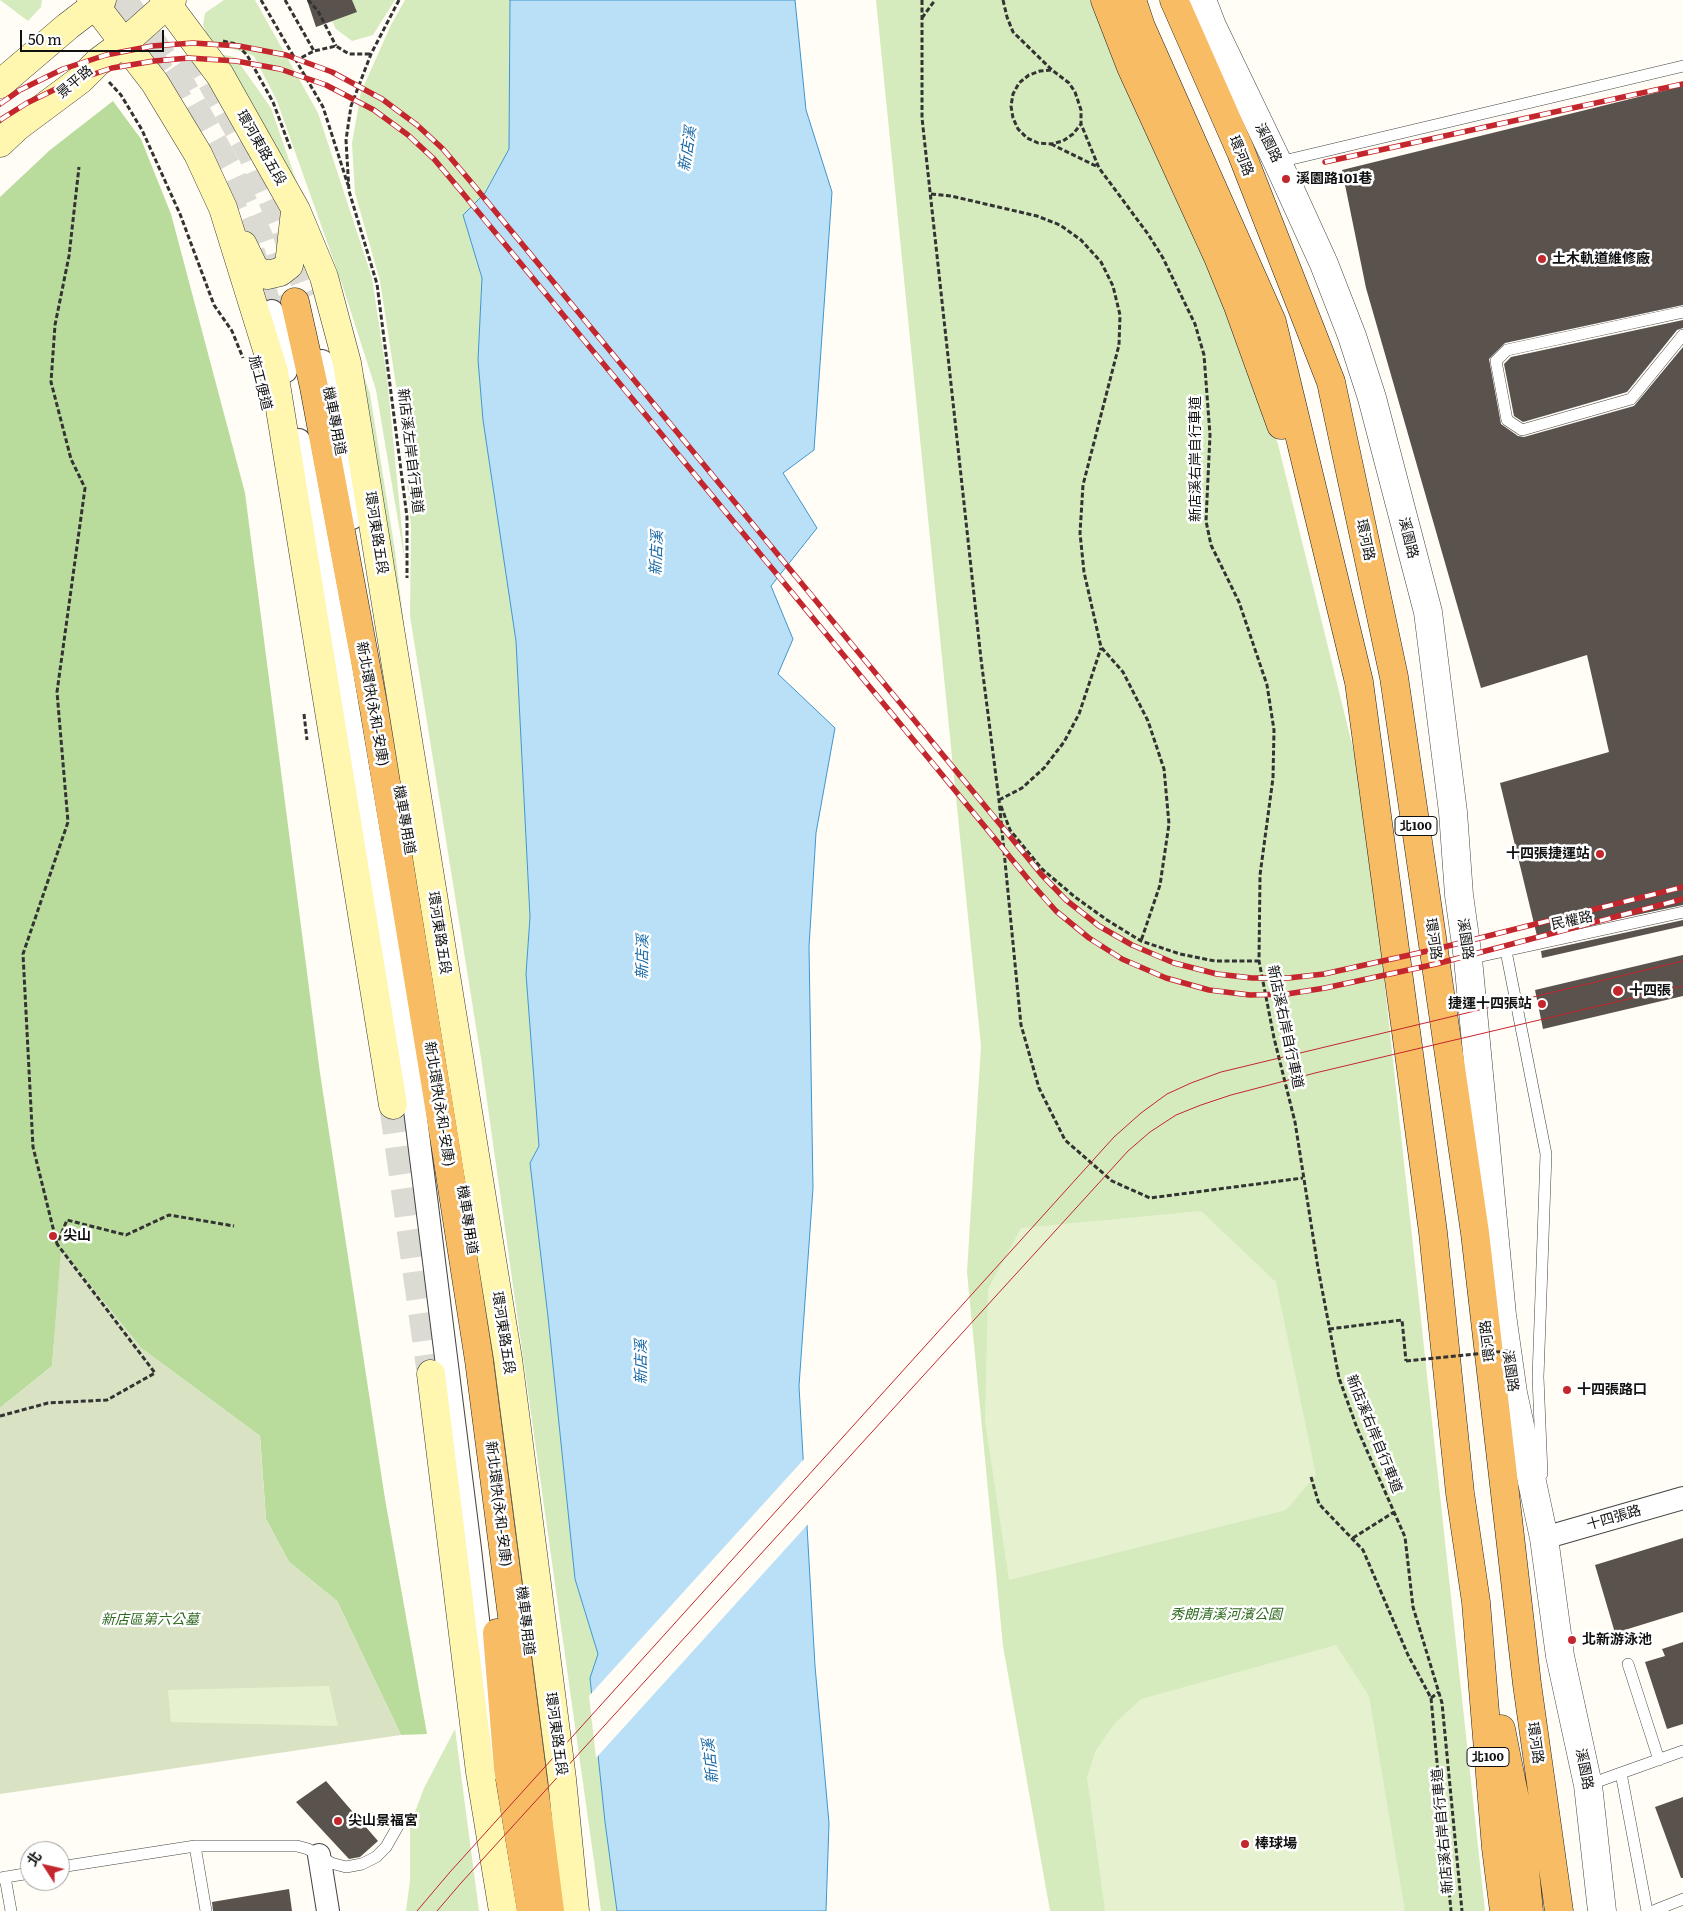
<!DOCTYPE html>
<html>
<head>
<meta charset="utf-8">
<style>
  body { margin:0 }
  #map { position:relative; width:1683px; height:1911px; overflow:hidden; background:#fffdf5; font-family:Literata,"Noto Sans TC",serif }
  canvas { display:block }
  .north { position:absolute; left:20px; top:1841px; width:50px; height:50px; box-sizing:border-box; background:#fff; border:1px solid #a0a0a0; border-radius:50%; rotate:305deg; font-size:14px; font-weight:700; line-height:20px; text-align:center; color:#111 }
  .north::after { content:''; display:block; margin:auto; width:18px; height:22px; background:#c4262e; clip-path:polygon(50% 0,100% 100%,50% 72%,0 100%) }
  .scale { position:absolute; left:20px; top:30px; width:144px; height:22px; box-sizing:border-box; border:2px solid #111; border-top:0; padding-left:6px; font-size:15px; line-height:18px; white-space:nowrap; color:#111; -webkit-text-stroke:4px #fff; paint-order:stroke }
</style>
</head>
<body>
<div id="map">
<canvas width="1683" height="1911"></canvas>
<div class="north">北</div>
<div class="scale">50 m</div>
</div>
<script>
const g = document.querySelector('canvas').getContext('2d');
g.lineJoin = 'round';
function paint(path, color) { g.fillStyle = color; g.fill(path, 'evenodd'); }
const toPath = rows => new Path2D(rows.map(r => 'M' + r).join(''));
function strokePath(path, color, width, dash) { g.strokeStyle = color; g.lineWidth = width; g.lineCap = dash ? 'butt' : 'round'; g.setLineDash(dash || []); g.stroke(path); }
function write(font, color, halo, rows, align = 'center') {
  g.font = font + ' Literata,"Noto Sans TC",serif'; g.lineWidth = 5; g.setLineDash([]); g.textBaseline = 'middle'; g.strokeStyle = halo; g.fillStyle = color; for (const [text, x, y, turn = 0] of rows) {
    g.save(); g.translate(x, y); g.rotate((+turn || 0) * Math.PI / 180); g.textAlign = isNaN(turn) ? turn : align; if (halo) g.strokeText(text, 0, 0); g.fillText(text, 0, 0); g.restore();
  }
}
paint(toPath([
  [0,0,42,0,41,7,28,21],
  [224,0,255,0,318,113,372,278,387,377,405,562,376,390,342,284,277,101,254,56,210,41,203,25,205,13],
  [352,0,395,0,373,35,352,41,336,29,332,21,356,12],
  [405,0,510,0,509,149,485,193,463,215,482,278,478,360,483,420,516,641,530,917,526,974,539,1146,530,1163,548,1317,575,1579,598,1654,590,1678,605,1822,617,1911,601,1911,481,1058,410,616,411,527,402,424,380,281,355,193,352,143,361,92,391,25],
  [876,0,1095,0,1226,302,1278,444,1364,793,1485,1911,1050,1911,1003,1646,967,1272,981,1046],
  [219,54,235,57,271,108,370,394,395,551,415,718,350,357],
  [455,1729,479,1911,406,1911,410,1880,410,1825,424,1788]
]), '#d5ebbd');
paint(toPath([
  [113,101,141,139,171,214,245,493,320,1073,385,1499,427,1734,401,1735,337,1601,289,1562,266,1519,260,1436,141,1348,62,1250,52,1366,0,1408,0,197,50,150]
]), '#b9dc9c');
paint(toPath([
  [61,1249,141,1348,260,1436,266,1519,289,1562,337,1601,401,1735,0,1794,0,1408,52,1366]
]), '#d9e3c4');
paint(toPath([
  [1201,1211,1276,1282,1316,1475,1286,1510,1009,1580,985,1421,988,1289,1021,1228],
  [1336,1645,1369,1696,1405,1911,1105,1911,1087,1777,1096,1750,1115,1723,1141,1699],
  [329,1686,338,1726,171,1722,168,1690]
]), '#e6f2cf');
const water = toPath([
  [510,0,795,0,806,110,832,192,814,450,783,473,817,528,771,586,793,639,778,674,835,728,816,833,809,947,813,1188,799,1386,815,1666,829,1823,826,1911,617,1911,605,1822,590,1678,598,1654,575,1579,548,1317,530,1163,539,1146,526,974,530,917,516,641,483,420,478,360,482,278,463,215,485,193,509,149,510,0]
]);
paint(water, '#b9e0f7');
strokePath(water, '#3f96cf', 1);
paint(toPath([
  [805,1458,809,1523,596,1758,589,1696]
]), '#fffdf5');
paint(toPath([
  [307,0,352,0,357,12,316,27],
  [1683,86,1683,305,1505,343,1489,359,1501,424,1518,436,1524,437,1634,406,1683,347,1683,905,1537,936,1500,783,1609,752,1587,655,1481,688,1366,288,1342,170],
  [1683,320,1683,328,1677,330,1627,392,1523,422,1514,416,1504,364,1511,357],
  [1683,920,1683,926,1542,958,1541,951],
  [1683,955,1683,996,1543,1029,1535,990],
  [1683,1538,1683,1612,1615,1633,1595,1565],
  [1683,1642,1683,1724,1667,1729,1645,1662,1665,1656,1662,1649],
  [326,1781,378,1841,360,1857,349,1859,296,1802],
  [1683,1797,1683,1878,1681,1878,1655,1807],
  [289,1889,292,1911,213,1911,212,1902]
]), '#5a524d');
strokePath(toPath([
  [112,0,175,87,199,133],
  [190,56,201,69,249,155,280,225,307,297],
  [228,190,251,242,272,311]
]), '#dbdad3', 22, [22, 11]);
strokePath(toPath([
  [393,1105,431,1374]
]), '#dbdad3', 28, [28, 14]);
strokePath(toPath([
  [123,0,181,84,228,169,259,237,284,307]
]), '#dbdad3', 28, [28, 14]);
const service = toPath([
  [1279,162,1683,66],
  [1683,312,1507,350,1496,361,1507,420,1522,430,1631,399,1683,335],
  [1506,951,1546,1154,1538,1377,1542,1474],
  [1468,959,1683,912],
  [1628,1664,1659,1760],
  [1588,1785,1621,1773],
  [195,1846,206,1911],
  [60,1867,195,1846,297,1846,308,1849,331,1863,346,1867,362,1864,376,1857,386,1847,398,1826],
  [5,1877,11,1911],
  [0,1878,30,1873],
  [1647,1911,1621,1773,1683,1751],
  [1653,1911,1683,1899]
]);
const minor = toPath([
  [272,311,286,371],
  [322,361,334,415,352,518],
  [299,440,340,660,412,1086,470,1549,495,1768],
  [1544,1538,1683,1498],
  [319,1855,328,1911]
]);
const tertiary = toPath([
  [1202,0,1212,26,1278,163,1324,264,1352,336,1372,398,1428,612,1453,812,1459,895,1468,959,1502,1315,1513,1393,1544,1538,1560,1656,1588,1785,1602,1911]
]);
const secondary = toPath([
  [91,0,155,83,198,154,223,208,274,372,393,1105],
  [164,0,220,75,296,210,324,277,347,363,508,1359,562,1779,575,1911],
  [0,84,68,26,102,0],
  [0,143,17,127,80,80,98,62,125,42,172,0],
  [243,245,255,270,267,275,280,272,289,265,295,211],
  [431,1374,480,1772,503,1911]
]);
const trunk = toPath([
  [1105,0,1131,67,1218,257,1238,306,1281,425],
  [1132,0,1141,27,1272,322,1359,682,1433,1232,1460,1493,1476,1602,1496,1848,1504,1911],
  [1174,0,1241,152,1331,382,1394,677,1475,1233,1527,1684,1559,1911],
  [295,302,314,387,374,709,446,1149,479,1360,550,1911],
  [497,1633,508,1768,531,1910],
  [1501,1729,1521,1829,1529,1911]
]);
strokePath(service, '#444', 12);
strokePath(minor, '#444', 24);
strokePath(tertiary, '#444', 29);
strokePath(secondary, '#333', 29);
strokePath(trunk, '#222', 29);
strokePath(toPath([
  [261,0,323,107,348,185],
  [285,0,314,51],
  [308,0,318,11,336,46],
  [399,0,371,54,351,106,346,140,349,191,377,284,407,517,407,578],
  [922,0,922,118,981,659,999,800,1021,1025,1039,1088,1065,1140,1112,1181,1150,1198,1303,1178],
  [1003,0,1007,17,1013,32,1052,70,1069,83,1075,92,1081,110,1081,124,1099,168,1148,234,1163,258,1195,324,1204,355,1210,435,1206,521,1211,545,1239,602,1267,685,1274,730,1273,778,1260,875,1259,961,1274,1038,1295,1122,1318,1268,1339,1378,1357,1428,1405,1537,1413,1607,1442,1703,1462,1911],
  [922,18,935,0],
  [223,41,236,44,247,55,273,102,291,150],
  [295,61,314,51,336,46,349,54,371,54],
  [1051,70,1040,71,1029,75,1019,83,1013,94,1011,106,1013,118,1018,129,1027,138,1038,143,1051,144,1063,141,1073,134,1081,124],
  [109,82,121,95,142,130,180,214,214,305,232,331,243,358],
  [1051,144,1098,167],
  [931,194,951,196,1037,216,1060,225,1081,240,1101,262,1113,286,1120,315,1119,345,1083,485,1080,533,1084,572,1101,647,1123,672,1148,721,1164,769,1169,824,1160,885,1141,941],
  [304,714,307,740],
  [999,800,1022,788,1044,768,1064,742,1079,714,1101,648],
  [1001,806,1010,830,1042,869,1075,897,1107,920,1141,941,1180,954,1215,961,1259,961],
  [57,1244,33,1147,23,954,68,822,57,692,85,488,71,459,51,382,55,325,69,256,79,167],
  [1329,1329,1402,1320,1406,1361],
  [0,1416,48,1403,107,1400,155,1373,57,1244,67,1220,126,1235,169,1215,234,1226],
  [1311,1477,1319,1504,1363,1550,1408,1655,1431,1698,1451,1911],
  [1353,1538,1394,1512],
  [1431,1698,1439,1692]
]), '#333', 3, [5, 2.5]);
strokePath(service, '#fff', 11);
strokePath(minor, '#fff', 22);
strokePath(tertiary, '#fff', 28);
strokePath(secondary, '#fff6b0', 28);
strokePath(trunk, '#f7bc64', 28);
strokePath(toPath([
  [417,1911,450,1872,1114,1137,1141,1113,1167,1094,1191,1083,1221,1072,1683,961],
  [437,1911,461,1883,1128,1151,1150,1132,1176,1115,1201,1105,1231,1095,1315,1073,1683,986]
]), '#c4262e', 1);
const rail = toPath([
  [0,104,20,90,63,69,106,55,152,46,193,43,239,46,286,55,332,72,382,99,417,125,443,149,471,182,1041,874,1066,900,1099,926,1132,945,1174,963,1217,974,1252,978,1288,978,1324,974,1432,950,1683,887],
  [0,120,27,103,70,82,112,68,154,61,189,58,236,61,280,69,326,85,374,110,408,135,434,159,461,191,1033,885,1056,911,1089,938,1122,959,1166,978,1209,990,1250,995,1287,994,1325,988,1436,964,1683,899],
  [1325,162,1683,84]
]);
strokePath(rail, '#c4262e', 5.5);
strokePath(rail, '#fff', 4, [11]);
strokePath(toPath([
  [1406,1361,1517,1350]
]), '#333', 3, [5, 2.5]);
for (const [x, y, r, color] of [
  [1286,179,5,"#c4262e"],
  [1542,259,5,"#c4262e"],
  [1600,854,5,"#c4262e"],
  [1618,991,6,"#c4262e"],
  [1542,1004,5,"#c4262e"],
  [53,1236,5,"#c4262e"],
  [1567,1390,5,"#c4262e"],
  [1572,1640,5,"#c4262e"],
  [338,1821,5,"#c4262e"],
  [1245,1844,5,"#c4262e"]
]) { const dot = new Path2D(); dot.arc(x, y, r, 0, 2 * Math.PI); g.fillStyle = color; g.fill(dot); strokePath(dot, '#fff', 2); }
for (const [x, y, w] of [
  [1416,826,42],
  [1488,1757,42]
]) { const box = new Path2D(); box.roundRect(x - w / 2, y - 9.5, w, 19, 4); g.fillStyle = '#fff'; g.fill(box); strokePath(box, '#111', 1); }
write('bold 12px', '#111', null, [
  ["北100",1416,826],
  ["北100",1488,1757]
]);
write('14px', '#111', '#fff', [
  ["景平路",75,82,-40],
  ["溪園路",1268,143,64],
  ["環河東路五段",261,148,60],
  ["環河路",1241,156,68],
  ["施工便道",260,383,76],
  ["機車專用道",334,421,79],
  ["新店溪左岸自行車道",410,451,83],
  ["新店溪右岸自行車道",1196,459,-90],
  ["環河東路五段",376,533,81],
  ["溪園路",1408,538,76],
  ["環河路",1365,540,78],
  ["新北環快(永和-安康)",372,704,80],
  ["機車專用道",404,820,80],
  ["民權路",1572,921,-12],
  ["環河東路五段",439,933,81],
  ["環河路",1433,939,82],
  ["溪園路",1465,939,82],
  ["新店溪右岸自行車道",1285,1027,78],
  ["新北環快(永和-安康)",439,1104,81],
  ["機車專用道",467,1220,81],
  ["環河東路五段",503,1333,81],
  ["環河路",1488,1341,-97],
  ["溪園路",1510,1371,82],
  ["新店溪右岸自行車道",1374,1434,68],
  ["新北環快(永和-安康)",498,1504,83],
  ["十四張路",1614,1518,-16],
  ["機車專用道",525,1621,83],
  ["環河東路五段",556,1734,82],
  ["環河路",1535,1743,82],
  ["溪園路",1584,1769,79],
  ["新店溪右岸自行車道",1443,1831,-95]
]);
write('bold 14px', '#111', '#fff', [
  ["溪園路101巷",1296,179],
  ["土木軌道維修廠",1552,259],
  ["十四張捷運站",1590,854,"right"],
  ["十四張",1629,991],
  ["捷運十四張站",1532,1004,"right"],
  ["尖山",63,1236],
  ["十四張路口",1577,1390],
  ["北新游泳池",1582,1640],
  ["尖山景福宮",348,1821],
  ["棒球場",1255,1844]
], 'left');
write('italic 14px', '#2f6b1f', '#fff', [
  ["秀朗清溪河濱公園",1226,1615],
  ["新店區第六公墓",150,1620]
]);
write('italic 15px', '#1768a6', '#fff', [
  ["新店溪",688,149,-81],
  ["新店溪",657,553,-88],
  ["新店溪",643,957,-89],
  ["新店溪",642,1362,-90],
  ["新店溪",711,1761,-96]
]);
</script>
</body>
</html>
